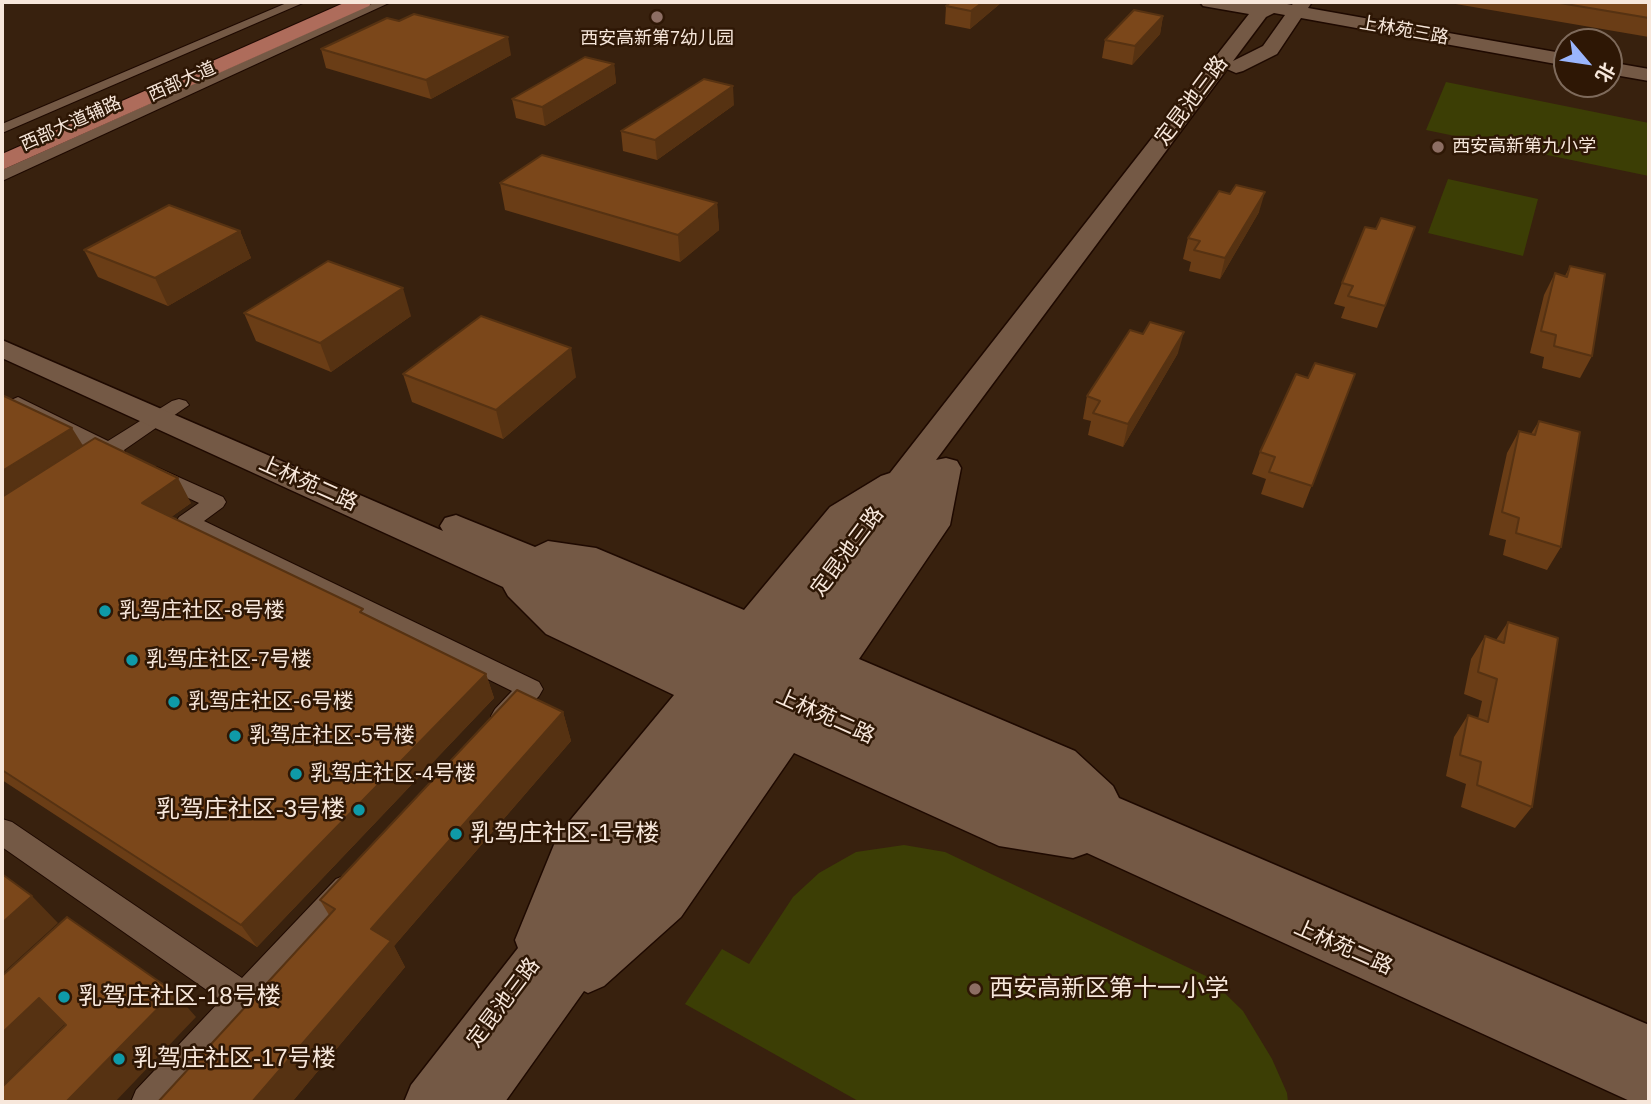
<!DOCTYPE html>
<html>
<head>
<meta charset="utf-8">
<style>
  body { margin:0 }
  #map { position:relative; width:1651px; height:1104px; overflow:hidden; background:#38210e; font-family:Arial,"Noto Sans SC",sans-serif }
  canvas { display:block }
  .frame { position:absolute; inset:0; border:4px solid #f7e7db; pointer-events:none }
  .north { position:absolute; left:1553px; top:28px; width:70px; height:70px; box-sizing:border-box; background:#2e1705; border:2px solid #7e6a5b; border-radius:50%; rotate:119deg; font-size:19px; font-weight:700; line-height:28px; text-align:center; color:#f7e7db }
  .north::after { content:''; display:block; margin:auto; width:24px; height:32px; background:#9ab5fd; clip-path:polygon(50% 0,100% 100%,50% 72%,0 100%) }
</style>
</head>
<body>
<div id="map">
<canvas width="1651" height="1104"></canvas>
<div class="frame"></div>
<div class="north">北</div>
</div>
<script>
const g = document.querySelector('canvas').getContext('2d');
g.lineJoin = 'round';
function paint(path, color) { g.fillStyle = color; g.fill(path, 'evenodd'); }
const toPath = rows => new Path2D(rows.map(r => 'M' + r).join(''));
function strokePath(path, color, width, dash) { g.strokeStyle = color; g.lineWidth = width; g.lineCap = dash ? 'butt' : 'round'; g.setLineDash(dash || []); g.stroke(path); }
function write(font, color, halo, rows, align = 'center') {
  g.font = font + ' Arial,"Noto Sans SC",sans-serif'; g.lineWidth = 5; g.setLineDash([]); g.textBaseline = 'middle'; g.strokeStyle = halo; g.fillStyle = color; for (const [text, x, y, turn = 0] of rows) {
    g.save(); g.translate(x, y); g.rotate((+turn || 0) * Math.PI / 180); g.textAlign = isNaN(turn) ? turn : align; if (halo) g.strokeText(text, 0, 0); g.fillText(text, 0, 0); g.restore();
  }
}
paint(toPath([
  [1446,82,1649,123,1649,176,1426,130],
  [1448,179,1538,199,1523,256,1428,233],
  [904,845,945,852,1208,977,1243,1011,1272,1059,1287,1093,1288,1102,860,1102,685,1004,722,949,749,964,793,897,819,873,856,852]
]), '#3c3e05');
const street = toPath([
  [289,2,305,2,2,133,2,124,289,2],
  [376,2,391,2,2,181,2,170,376,2],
  [18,397,108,441,172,401,179,399,186,401,189,405,124,450,126,454,123,459,110,459,99,464,92,462,89,457,94,451,19,411,2,419,2,404,18,397],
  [156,467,223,497,226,502,223,507,204,521,539,682,543,689,539,696,513,723,504,726,495,723,491,716,495,709,512,691,179,527,176,522,179,517,199,503,148,479,145,474,148,469,156,467],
  [2,819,12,822,242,978,336,879,346,875,356,879,361,888,356,897,170,1102,131,1102,136,1090,221,1000,2,847,2,819]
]);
const secondary = toPath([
  [1200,2,1277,2,1292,5,1294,2,1312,2,1308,8,1567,54,1567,66,1301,18,1277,54,1243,71,1236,73,1227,69,936,460,946,458,957,461,961,468,950,525,859,659,1075,751,1113,786,1119,798,1649,1025,1649,1102,1632,1102,1087,853,1073,858,999,846,794,753,681,917,604,986,588,993,584,991,505,1102,404,1102,411,1085,518,948,515,940,558,835,674,695,546,634,508,596,503,587,2,358,2,340,443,531,440,526,445,518,456,515,535,547,548,541,596,548,744,610,830,507,881,476,890,473,1249,14,1203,6,1200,2],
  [1274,13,1285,15,1263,46,1233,61,1266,17,1274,13],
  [1609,62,1649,69,1649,81,1609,74,1609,62]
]);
const primary = toPath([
  [346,2,372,2,369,6,2,170,2,154,346,2]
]);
strokePath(street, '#1e0900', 2);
strokePath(secondary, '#1e0900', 3);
strokePath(primary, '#1e0900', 2);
paint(street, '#745945');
paint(secondary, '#745945');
paint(primary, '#ae6c5b');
paint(toPath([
  [951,2,1002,2,970,29,945,24,946,6],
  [1444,2,1649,2,1649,37],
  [1163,16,1160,34,1132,65,1102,58,1105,40],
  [399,21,511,55,431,99,326,68,321,49],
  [614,64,616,83,545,126,516,118,512,99],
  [734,105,657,160,623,151,621,131],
  [500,183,717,203,719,230,680,262,505,210],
  [1230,194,1259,212,1220,279,1189,271,1191,262,1183,259,1188,238],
  [1415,227,1377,328,1341,318,1345,307,1334,304,1342,283,1376,229],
  [240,231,251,258,168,306,98,277,84,250],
  [1570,266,1592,356,1580,378,1542,368,1544,357,1530,353,1544,295,1555,273,1565,276],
  [244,313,411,316,331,372,256,341],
  [1178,353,1123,447,1088,435,1091,421,1083,419,1087,396],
  [403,374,576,377,503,439,412,402],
  [1355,374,1303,508,1261,494,1266,479,1252,474,1260,452,1308,378],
  [2,395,83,446,191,503,171,517,486,674,494,698,257,947,2,780],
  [1539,421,1561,547,1547,570,1503,555,1506,540,1489,535,1507,453,1519,431,1531,434],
  [1508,622,1532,807,1515,828,1461,807,1466,784,1446,776,1454,737,1468,715,1478,719,1482,701,1464,694,1471,659,1485,636,1496,640],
  [563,712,571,741,394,946,405,967,292,1102,158,1102,329,915,320,900]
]), '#6a3d16');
paint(toPath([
  [983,2,1002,2,970,29,971,11],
  [1163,16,1160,34,1132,65,1135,46],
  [508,37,511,55,431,99,426,80],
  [614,64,616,83,545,126,542,107],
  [733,86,734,105,657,160,655,140],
  [1265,192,1259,212,1220,279,1225,258],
  [717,203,719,230,680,262,678,235],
  [240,231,251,258,168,306,155,278],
  [403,288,411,316,331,372,320,343],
  [1184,332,1178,353,1123,447,1128,424],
  [571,348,576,377,503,439,496,410],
  [72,428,87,452,2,506,2,471],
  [178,478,191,503,156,528,142,503],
  [486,674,494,698,257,947,241,925],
  [563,712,571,741,394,946,405,967,292,1102,252,1102,371,929],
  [32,896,58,923,2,974,2,923],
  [174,992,196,1017,115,1102,66,1102],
  [39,998,66,1023,2,1086,2,1033]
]), '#563212');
const building = toPath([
  [951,2,983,2,971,11,946,6,951,2],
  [1554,2,1649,2,1649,18,1554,2],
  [1134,10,1163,16,1135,46,1105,40,1134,10],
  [414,14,508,37,426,80,321,49,387,18,399,21,414,14],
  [585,57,614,64,542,107,512,99,585,57],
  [704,79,733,86,655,140,621,131,704,79],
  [542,155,717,203,678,235,500,183,542,155],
  [1236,185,1265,192,1225,258,1194,250,1200,241,1188,238,1219,191,1230,194,1236,185],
  [169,205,240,231,155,278,84,250,169,205],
  [1381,218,1415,227,1385,306,1348,296,1353,286,1342,283,1365,227,1376,229,1381,218],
  [328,261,403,288,320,343,244,313,328,261],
  [1570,266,1605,274,1592,356,1554,346,1556,335,1541,331,1555,273,1567,277,1570,266],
  [481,316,571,348,496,410,403,374,481,316],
  [1150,322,1184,332,1128,424,1093,413,1100,401,1087,396,1130,330,1143,334,1150,322],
  [1315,363,1355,374,1312,486,1269,472,1275,457,1260,452,1296,374,1308,378,1315,363],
  [2,395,72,428,2,471,2,395],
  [1539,421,1580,432,1561,547,1516,533,1519,518,1502,512,1519,431,1535,435,1539,421],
  [95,438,178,478,142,503,363,609,360,612,486,674,241,925,2,770,2,497,95,438],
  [1508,622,1558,638,1532,807,1477,785,1481,762,1460,755,1468,715,1488,722,1497,679,1478,672,1485,636,1504,643,1508,622],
  [517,690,563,712,371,929,391,941,252,1102,158,1102,335,909,320,900,517,690],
  [2,874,32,896,2,923,2,874],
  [67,917,174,992,66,1102,2,1102,2,1087,66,1025,39,998,2,1033,2,976,67,917]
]);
paint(building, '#7b471a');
strokePath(building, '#563212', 2);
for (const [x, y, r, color] of [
  [657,17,7,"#8d6e63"],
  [1438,147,7,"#8d6e63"],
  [105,611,7,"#0f9aa8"],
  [132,660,7,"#0f9aa8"],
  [174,702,7,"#0f9aa8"],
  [235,736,7,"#0f9aa8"],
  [296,774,7,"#0f9aa8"],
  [359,810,7,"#0f9aa8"],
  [456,834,7,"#0f9aa8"],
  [975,989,7,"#8d6e63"],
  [64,997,7,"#0f9aa8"],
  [119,1059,7,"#0f9aa8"]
]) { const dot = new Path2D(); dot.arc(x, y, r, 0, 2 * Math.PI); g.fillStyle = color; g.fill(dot); strokePath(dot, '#2e1705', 2.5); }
write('18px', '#f7e7db', '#2e1705', [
  ["上林苑三路",1404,31,10],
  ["西部大道",182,82,-24],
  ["西部大道辅路",71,124,-24]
]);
write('18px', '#f7e7db', '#2e1705', [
  ["西安高新第7幼儿园",657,39],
  ["西安高新第九小学",1452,147,"left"]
]);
write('21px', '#f7e7db', '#2e1705', [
  ["定昆池三路",1192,101,-53],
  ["上林苑二路",308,484,24],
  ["定昆池三路",848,552,-53],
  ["上林苑二路",825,717,24],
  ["上林苑二路",1343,948,24],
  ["定昆池三路",504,1003,-53]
]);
write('21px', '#f7e7db', '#2e1705', [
  ["乳驾庄社区-8号楼",119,611],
  ["乳驾庄社区-7号楼",146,660],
  ["乳驾庄社区-6号楼",188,702],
  ["乳驾庄社区-5号楼",249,736],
  ["乳驾庄社区-4号楼",310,774]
], 'left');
write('24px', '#f7e7db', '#2e1705', [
  ["乳驾庄社区-3号楼",345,810,"right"],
  ["乳驾庄社区-1号楼",470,834],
  ["西安高新区第十一小学",989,989],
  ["乳驾庄社区-18号楼",78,997],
  ["乳驾庄社区-17号楼",133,1059]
], 'left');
</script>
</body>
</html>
